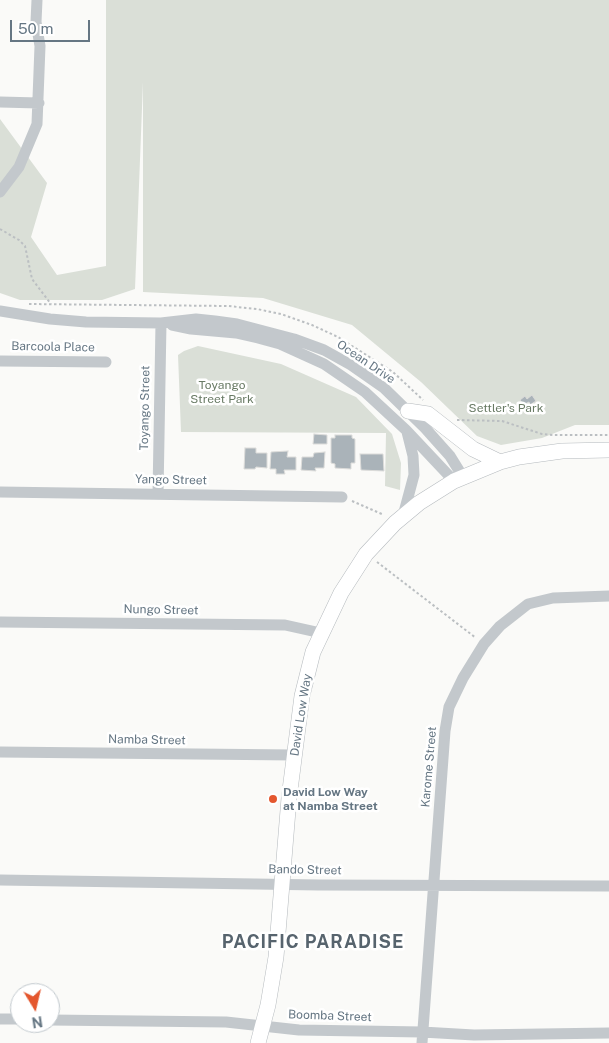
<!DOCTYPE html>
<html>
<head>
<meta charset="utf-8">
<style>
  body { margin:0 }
  #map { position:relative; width:609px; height:1043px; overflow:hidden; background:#fafaf8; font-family:"Public Sans",sans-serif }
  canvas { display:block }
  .north { position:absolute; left:10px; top:983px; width:50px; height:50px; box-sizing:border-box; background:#fff; border:1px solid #c1c8cd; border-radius:50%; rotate:171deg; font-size:14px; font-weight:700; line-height:20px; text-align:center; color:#657683 }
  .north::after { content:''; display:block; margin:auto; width:18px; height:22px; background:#e4572e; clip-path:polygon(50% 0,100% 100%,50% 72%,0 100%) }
  .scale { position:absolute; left:10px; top:20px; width:80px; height:22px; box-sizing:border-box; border:2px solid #657683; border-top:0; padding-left:6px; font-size:15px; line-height:18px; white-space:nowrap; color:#657683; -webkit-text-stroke:4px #fff; paint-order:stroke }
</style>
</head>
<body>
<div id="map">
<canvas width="609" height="1043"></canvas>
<div class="north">N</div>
<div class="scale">50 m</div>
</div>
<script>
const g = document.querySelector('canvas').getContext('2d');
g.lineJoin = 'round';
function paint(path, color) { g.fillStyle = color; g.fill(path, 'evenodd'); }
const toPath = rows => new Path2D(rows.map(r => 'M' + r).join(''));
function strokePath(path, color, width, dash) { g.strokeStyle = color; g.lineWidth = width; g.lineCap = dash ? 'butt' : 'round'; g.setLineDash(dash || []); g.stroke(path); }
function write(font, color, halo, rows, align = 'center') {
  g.font = font + ' "Public Sans",sans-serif'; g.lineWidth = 5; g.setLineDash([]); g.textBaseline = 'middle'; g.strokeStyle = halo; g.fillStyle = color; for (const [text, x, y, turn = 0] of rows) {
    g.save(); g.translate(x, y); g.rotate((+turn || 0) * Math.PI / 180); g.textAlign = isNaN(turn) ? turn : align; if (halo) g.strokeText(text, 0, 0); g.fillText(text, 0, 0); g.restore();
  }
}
paint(toPath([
  [106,0,609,0,609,425,575,425,542,438,501,445,477,436,421,382,352,325,263,298,143,292,143,82,135,289,102,300,20,300,0,293,0,119,47,183,31,237,57,275,106,266],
  [198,346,281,364,356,397,392,434,401,463,400,490,385,486,386,433,181,432,178,355,184,351]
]), '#dadfd7');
const building = toPath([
  [532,395,536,401,530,405,529,402,523,405,520,400,525,396,527,399,532,395],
  [314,434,327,435,327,444,313,444,314,434],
  [335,435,352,435,352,438,355,439,355,463,351,463,351,469,335,468,335,464,331,463,331,438,335,438,335,435],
  [245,448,256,448,256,453,267,453,267,468,256,467,255,469,244,469,245,448],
  [288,451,287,457,296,457,296,470,284,470,285,474,276,474,276,469,270,469,271,452,288,451],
  [325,452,324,468,315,468,316,471,301,470,302,457,313,457,314,453,325,452],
  [360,454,383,454,384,471,361,470,360,454]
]);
paint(building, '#aab3b9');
strokePath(building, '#dcdcda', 1);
const major = toPath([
  [408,411,428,414,473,449,500,462],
  [258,1043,268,1005,276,957,289,798,302,696,313,652,341,593,366,554,395,523,419,503,454,481,500,462,519,457,562,451,609,450]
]);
strokePath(major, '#b5babe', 16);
strokePath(toPath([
  [0,229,19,240,25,246,32,279,51,304],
  [29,304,228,306,257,309,281,314,312,325,338,337,393,372,423,400],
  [457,420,502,421,542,434,553,435,609,435],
  [352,501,384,515],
  [377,562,476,638]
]), '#bbbfc2', 2, [2.5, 2.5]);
strokePath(toPath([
  [0,102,39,103],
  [0,192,19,167,37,124,40,46,36,22,37,0],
  [0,311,50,319,86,322,161,323,196,319,215,321,237,324,294,339,324,350,351,365,384,388,425,428,450,456,463,477],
  [172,325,191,329,236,333,258,338,280,344,324,364,365,392,406,430,454,481],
  [0,361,106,362],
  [0,492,342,497],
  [158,494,161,323],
  [403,516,414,475,413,456,407,432],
  [0,622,285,625,321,633],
  [0,752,294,755],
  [0,880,319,885,609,886],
  [0,1019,20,1019],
  [50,1020,226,1022,299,1030,422,1032,474,1035,609,1033],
  [422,1043,445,731,449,707,463,678,484,644,500,626,528,604,553,598,609,596]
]), '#c3c8cc', 11);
strokePath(major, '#fff', 15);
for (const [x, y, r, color] of [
  [273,799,5,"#e4572e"]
]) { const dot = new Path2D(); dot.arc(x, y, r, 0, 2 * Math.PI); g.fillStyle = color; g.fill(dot); strokePath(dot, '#fff', 2); }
write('12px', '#657683', '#fff', [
  ["Barcoola Place",53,347,1],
  ["Ocean Drive",366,362,34],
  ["Toyango Street",145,408,-89],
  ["Yango Street",171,480,1],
  ["Nungo Street",161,610,1],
  ["David Low Way",301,715,-81],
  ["Namba Street",147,740,1],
  ["Karome Street",429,767,-85],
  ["Bando Street",305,870,1],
  ["Boomba Street",330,1016,2]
]);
write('12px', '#687a64', '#fff', [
  ["Toyango",222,385],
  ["Street Park",222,399],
  ["Settler's Park",506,408]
]);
write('bold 12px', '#657683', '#fff', [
  ["David Low Way",283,792],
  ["at Namba Street",283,806]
], 'left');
g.letterSpacing = '1px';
write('bold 18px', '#57646e', '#fff', [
  ["PACIFIC PARADISE",313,942]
]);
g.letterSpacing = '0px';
</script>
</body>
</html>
